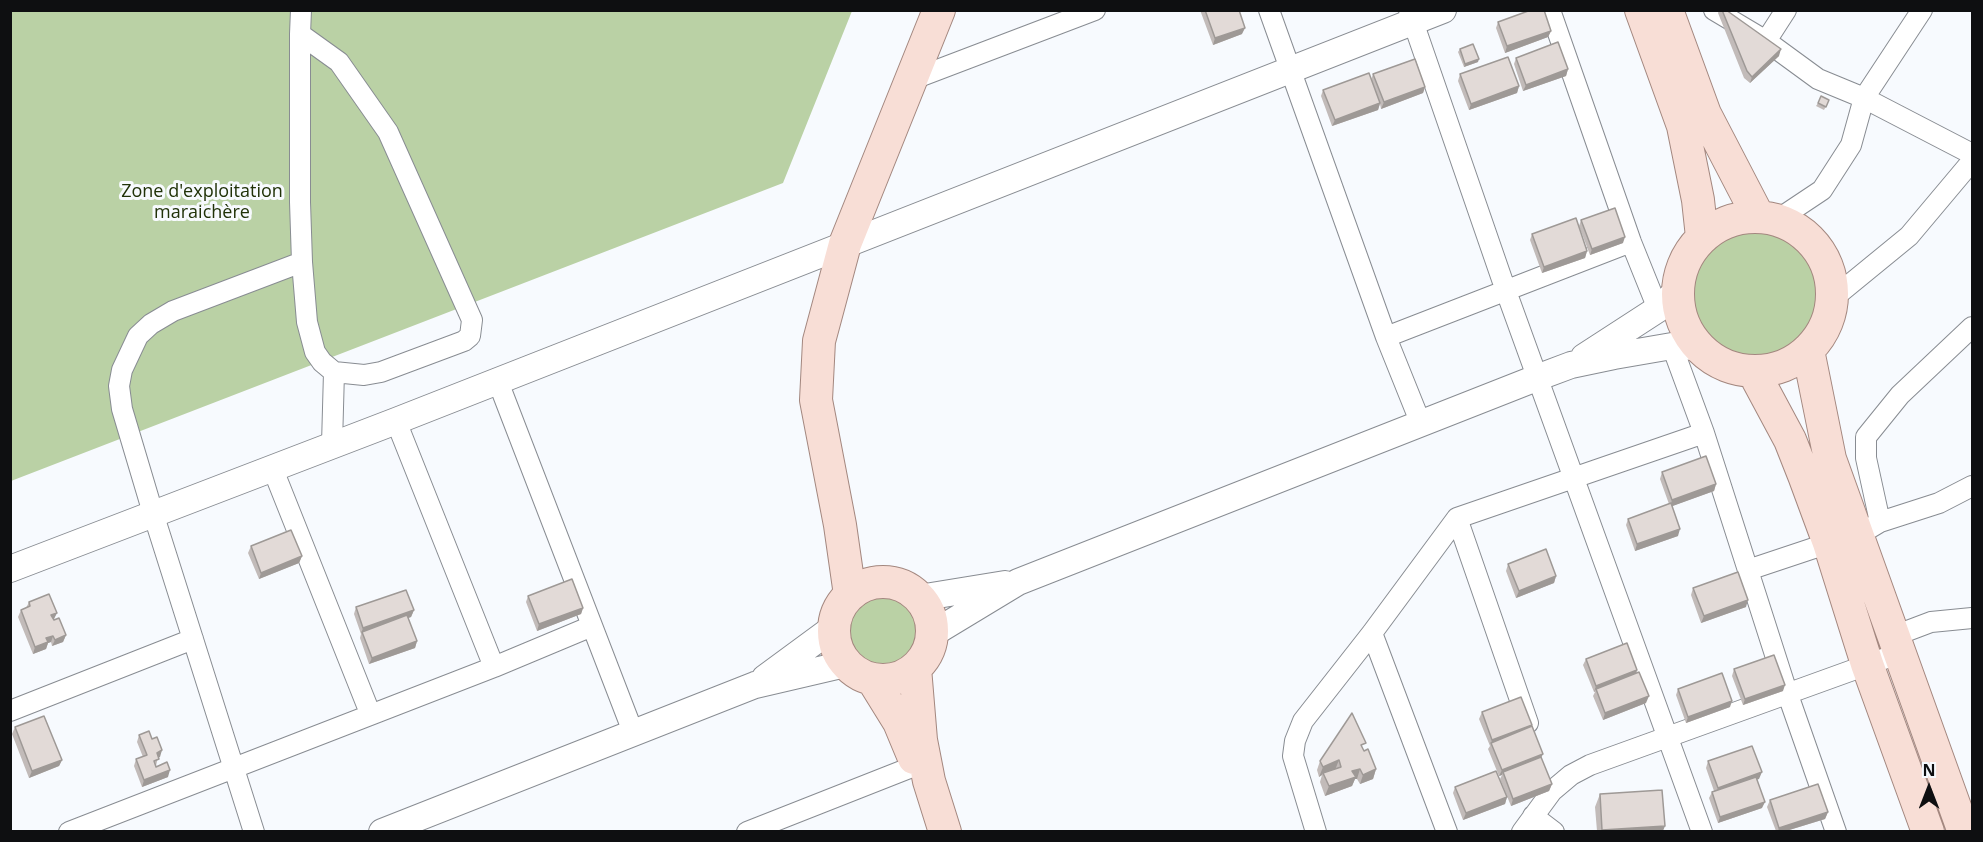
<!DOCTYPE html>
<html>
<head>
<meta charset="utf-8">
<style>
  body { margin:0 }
  #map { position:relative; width:1983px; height:842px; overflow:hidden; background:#f7fafe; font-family:"Open Sans",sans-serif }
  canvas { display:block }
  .frame { position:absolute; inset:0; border:12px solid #0e0f11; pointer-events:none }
  .north { position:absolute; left:1899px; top:758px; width:60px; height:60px; -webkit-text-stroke:4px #f7fafe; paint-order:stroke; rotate:0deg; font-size:16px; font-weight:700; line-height:24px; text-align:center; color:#0e0f11 }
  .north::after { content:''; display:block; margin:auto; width:21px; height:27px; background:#0e0f11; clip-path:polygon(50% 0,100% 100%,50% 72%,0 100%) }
</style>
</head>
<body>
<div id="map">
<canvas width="1983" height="842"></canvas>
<div class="frame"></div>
<div class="north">N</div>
</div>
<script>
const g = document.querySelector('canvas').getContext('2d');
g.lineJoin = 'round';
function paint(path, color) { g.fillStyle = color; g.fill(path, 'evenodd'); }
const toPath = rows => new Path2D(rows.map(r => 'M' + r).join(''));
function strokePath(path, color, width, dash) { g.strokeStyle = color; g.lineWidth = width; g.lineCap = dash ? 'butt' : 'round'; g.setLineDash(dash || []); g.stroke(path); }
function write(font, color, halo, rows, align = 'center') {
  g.font = font + ' "Open Sans",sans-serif'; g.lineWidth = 6; g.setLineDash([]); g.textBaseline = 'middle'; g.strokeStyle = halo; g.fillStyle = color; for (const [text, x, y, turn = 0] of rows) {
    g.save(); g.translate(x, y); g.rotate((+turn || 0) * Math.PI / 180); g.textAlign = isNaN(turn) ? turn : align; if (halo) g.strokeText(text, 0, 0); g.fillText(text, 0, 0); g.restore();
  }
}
paint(toPath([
  [11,11,852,11,783,183,11,481],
  '1693 295a63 63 0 1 1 126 0a63 63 0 1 1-126 0Z',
  '843 631a39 39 0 1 1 78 0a39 39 0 1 1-78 0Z'
]), '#bad1a5');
const minor = toPath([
  [1269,10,1386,337,1421,424],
  [1409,10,1506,291,1702,832],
  [1550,10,1631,242,1658,309],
  [1714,10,1766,41,1818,79,1864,98,1972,154],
  [300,34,339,62,388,132,472,320,470,336,464,341,381,372,364,375,334,372,322,362,315,352,307,322,302,262,300,202,300,34,301,10],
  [1766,41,1786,10],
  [911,80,1095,10],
  [1777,220,1822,190,1851,145,1864,98,1922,10],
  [1832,299,1909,236,1972,161],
  [1386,337,1631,242],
  [1672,346,1704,433,1787,692,1836,832],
  [497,379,633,732],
  [396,421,494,667],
  [332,444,334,372],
  [272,467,370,713],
  [1457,518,1528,723],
  [1880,522,1866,458,1866,437,1900,395,1972,327],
  [1870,528,1880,522,1939,503,1972,486],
  [1748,570,1829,543],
  [1372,633,1447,832],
  [1894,636,1931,622,1972,618],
  [10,711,193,639],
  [1533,816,1554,832],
  [69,832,494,667,592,626],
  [254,832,153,513,122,409,119,386,122,370,138,336,151,324,173,311,302,262],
  [747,832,917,765],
  [1316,832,1293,756,1295,741,1303,721,1372,633,1457,518,1704,433],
  [1522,832,1552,791,1571,775,1590,765,1900,653]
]);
const tertiary = toPath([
  [1584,357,1658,309,1677,291],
  [10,569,396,421,1443,10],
  [919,598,1005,584],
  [932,634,1018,582,1539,377,1571,365,1614,356,1672,346,1698,347],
  [765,678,833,628],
  [382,832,755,685,845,664]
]);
const primary = toPath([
  [1641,10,1683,126,1698,200,1702,237],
  [1667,10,1705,114,1758,216],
  '1678 294a77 77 0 1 1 154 0a77 77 0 1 1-154 0Z',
  [1808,350,1830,459,1964,832],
  [1753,371,1790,440,1805,478,1829,543,1867,664,1928,832],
  '834 631a49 49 0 1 1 98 0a49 49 0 1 1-98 0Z',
  [850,595,840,525,816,400,819,341,845,244,939,10],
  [915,668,921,740,929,781,945,832],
  [873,680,899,722,914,758]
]);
strokePath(minor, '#888c92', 22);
strokePath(tertiary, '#888c92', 28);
strokePath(primary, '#a3877f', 34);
strokePath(minor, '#fff', 20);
strokePath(tertiary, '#fff', 26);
strokePath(primary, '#f8ded6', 32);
paint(toPath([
  [1200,10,1239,10,1242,34,1213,45],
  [1719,10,1726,10,1779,56,1750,83,1744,78,1718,13],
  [1498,22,1551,31,1548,37,1505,53,1496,28],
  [1460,49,1478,62,1464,67,1458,52],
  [1516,58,1568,69,1566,76,1523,91,1514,64],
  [1373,74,1425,87,1423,93,1381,109,1380,104,1378,110,1332,126,1321,96,1323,90,1371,80],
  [1460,74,1519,86,1517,93,1469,110,1458,81],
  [1829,100,1824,110,1816,106,1818,103],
  [1581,220,1623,243,1590,255,1579,226],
  [1532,234,1587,251,1585,258,1542,273,1530,240],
  [1662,472,1716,484,1714,491,1672,506,1678,536,1635,551,1626,525,1628,519,1669,504,1660,479],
  [251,546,302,556,299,563,259,579,248,553],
  [1508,564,1556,576,1554,583,1516,598,1506,571],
  [1693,588,1746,607,1701,623,1691,595],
  [528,596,583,608,581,614,537,631,526,602],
  [29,602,54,619,53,620,66,635,63,642,52,646,51,642,48,643,46,649,33,654,18,617,21,610,26,608],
  [356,607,414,610,411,617,408,618,417,641,415,648,369,664,360,638,361,634,354,614],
  [1586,659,1637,670,1636,674,1646,703,1603,720,1593,696,1595,692,1594,692,1583,665],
  [1734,669,1783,691,1743,705,1732,676],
  [1678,689,1730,707,1686,723,1676,695],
  [1482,712,1532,725,1531,727,1541,758,1552,784,1549,791,1511,806,1500,779,1502,775,1499,776,1488,749,1490,746,1479,719],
  [15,727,62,760,59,766,29,778,12,734],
  [139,735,160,757,158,757,156,766,168,777,142,787,134,766,136,759,143,757,137,742],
  [1363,750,1376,769,1373,779,1360,784,1357,779,1355,779,1352,786,1325,796,1320,782,1322,775,1319,777,1317,770,1320,761],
  [1708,761,1759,779,1757,779,1762,808,1718,823,1709,798,1712,792,1714,791,1706,768],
  [1455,787,1507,797,1505,804,1463,820,1453,793],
  [1600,794,1663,831,1597,831,1595,807],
  [1770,800,1828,812,1825,819,1786,831,1776,831,1767,807]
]), '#c2bbb9');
paint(toPath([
  [1245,28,1242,34,1213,45,1215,38],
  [1551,31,1548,37,1505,53,1507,46],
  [1781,49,1779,56,1750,83,1752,77],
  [1479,59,1478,62,1464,67,1465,64],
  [1568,69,1566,76,1523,91,1526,85],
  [1519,86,1517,93,1469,110,1471,104],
  [1425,87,1423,93,1381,109,1384,102],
  [1380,103,1378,110,1332,126,1335,120],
  [1625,237,1623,243,1590,255,1592,249],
  [1587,251,1585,258,1542,273,1544,267],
  [1716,484,1714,491,1670,507,1672,500],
  [1680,529,1678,536,1635,551,1637,544],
  [302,556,299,563,259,579,261,573],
  [1556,576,1554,583,1516,598,1519,591],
  [1748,600,1746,607,1701,623,1704,616],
  [583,608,581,614,537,631,539,624],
  [414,610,411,617,363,634,362,632,361,634,363,628],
  [57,613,54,619,49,621,51,615],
  [66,635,63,642,52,646,55,640],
  [53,636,51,642,48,643,46,649,33,654,35,647,46,638],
  [417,641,415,648,369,664,372,658],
  [1637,670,1635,676,1596,689,1594,692,1596,686],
  [1785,685,1783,691,1743,705,1745,699],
  [1649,696,1646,703,1603,720,1605,713],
  [1732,701,1730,707,1686,723,1688,717],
  [1532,725,1530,731,1491,744,1492,740],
  [162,750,160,757,154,759,157,753],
  [1543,754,1540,760,1503,772,1502,775,1499,776,1502,770],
  [62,760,59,766,29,778,32,771],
  [1339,760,1335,770,1323,773,1322,775,1319,777,1323,767],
  [1360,769,1357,779,1355,779,1352,786,1325,796,1329,786,1352,771],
  [1376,769,1373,779,1360,784,1363,775],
  [170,770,168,777,142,787,144,780],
  [1762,772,1759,779,1716,794,1718,788],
  [1552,784,1549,791,1511,806,1513,799],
  [1507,797,1505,804,1463,820,1466,813],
  [1765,802,1762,808,1718,823,1720,817],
  [1828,812,1825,819,1786,831,1778,831,1779,828],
  [1665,826,1663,831,1602,831,1602,830]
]), '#9e9996');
const building = toPath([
  [1205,10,1239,10,1245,28,1215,38,1205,10],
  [1531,10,1544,10,1551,31,1507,46,1498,22,1531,10],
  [1722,10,1726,10,1781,49,1752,77,1747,71,1722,10],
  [1558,42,1568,69,1526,85,1516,58,1558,42],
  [1473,44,1479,59,1465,64,1460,49,1473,44],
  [1508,57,1519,86,1471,104,1460,74,1508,57],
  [1415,59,1425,87,1384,102,1373,74,1415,59],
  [1369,73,1380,103,1335,120,1323,90,1369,73],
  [1821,96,1829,100,1826,107,1818,103,1821,96],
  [1615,208,1625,237,1592,249,1581,220,1615,208],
  [1576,218,1587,251,1544,267,1532,234,1576,218],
  [1706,456,1716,484,1672,500,1662,472,1706,456],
  [1671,503,1680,529,1637,544,1628,519,1671,503],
  [291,530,302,556,261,573,251,546,291,530],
  [1546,549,1556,576,1519,591,1508,564,1546,549],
  [1738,572,1748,600,1704,616,1693,588,1738,572],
  [572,579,583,608,539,624,528,596,572,579],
  [406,590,414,610,363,628,356,607,406,590],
  [49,594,57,613,51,615,54,620,59,618,66,635,55,640,53,636,46,638,48,642,35,647,21,610,30,606,29,602,49,594],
  [407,615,417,641,372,658,362,632,407,615],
  [1627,643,1637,670,1596,686,1586,659,1627,643],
  [1774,655,1785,685,1745,699,1734,669,1774,655],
  [1639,672,1649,696,1605,713,1596,689,1639,672],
  [1722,673,1732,701,1688,717,1678,689,1722,673],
  [1521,697,1532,725,1492,740,1482,712,1521,697],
  [1352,713,1366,743,1361,745,1364,751,1368,749,1376,769,1363,775,1360,769,1352,771,1356,777,1329,786,1323,773,1341,767,1339,760,1323,767,1320,761,1352,713],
  [44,716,62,760,32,771,15,727,44,716],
  [1532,726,1543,754,1502,770,1491,743,1532,726],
  [149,731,152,739,157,737,162,750,157,753,159,759,154,761,156,767,167,762,170,770,144,780,136,759,147,755,139,735,149,731],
  [1752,746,1762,772,1718,788,1708,761,1752,746],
  [1541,757,1552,784,1513,799,1503,772,1541,757],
  [1496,771,1507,797,1466,813,1455,787,1496,771],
  [1756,777,1765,802,1720,817,1712,792,1756,777],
  [1818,784,1828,812,1779,828,1770,800,1818,784],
  [1662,790,1665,826,1602,830,1600,794,1662,790]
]);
paint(building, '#e2dad7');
strokePath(building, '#9e9996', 1.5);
write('18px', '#203208', '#f7fafe', [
  ["Zone d'exploitation",202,192],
  ["maraichère",202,213]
]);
</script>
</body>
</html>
